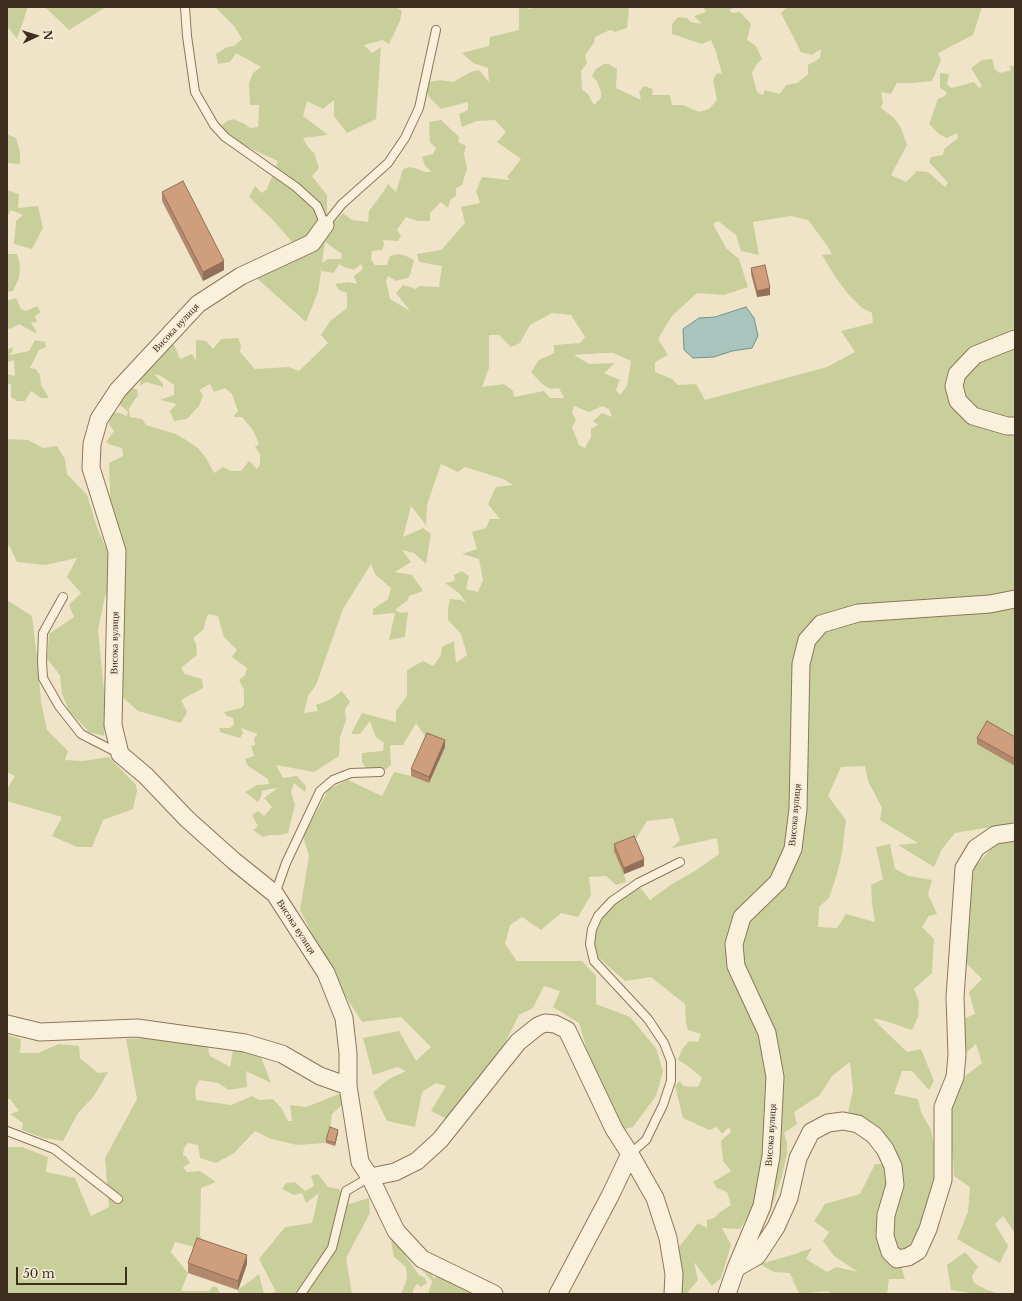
<!DOCTYPE html>
<html>
<head>
<meta charset="utf-8">
<style>
  body { margin:0 }
  #map { position:relative; width:1022px; height:1301px; overflow:hidden; background:#f0e4c8; font-family:"Libre Baskerville",serif }
  canvas { display:block }
  .frame { position:absolute; inset:0; border:8px solid #3d2e20; pointer-events:none }
  .north { position:absolute; left:16px; top:16px; width:40px; height:40px; -webkit-text-stroke:3px #f7eed8; paint-order:stroke; rotate:86deg; font-size:11px; font-weight:700; line-height:16px; text-align:center; color:#3d2e20 }
  .north::after { content:''; display:block; margin:auto; width:14px; height:18px; background:#3d2e20; clip-path:polygon(50% 0,100% 100%,50% 72%,0 100%) }
  .scale { position:absolute; left:16px; top:1267px; width:111px; height:18px; box-sizing:border-box; border:2px solid #3d2e20; border-top:0; padding-left:5px; font-size:12px; line-height:14px; white-space:nowrap; color:#3d2e20; -webkit-text-stroke:3px #f7eed8; paint-order:stroke }
</style>
</head>
<body>
<div id="map">
<canvas width="1022" height="1301"></canvas>
<div class="frame"></div>
<div class="north">N</div>
<div class="scale">50 m</div>
</div>
<script>
const g = document.querySelector('canvas').getContext('2d');
g.lineJoin = 'round';
function paint(path, color) { g.fillStyle = color; g.fill(path, 'evenodd'); }
const toPath = rows => new Path2D(rows.map(r => 'M' + r).join(''));
function strokePath(path, color, width, dash) { g.strokeStyle = color; g.lineWidth = width; g.lineCap = dash ? 'butt' : 'round'; g.setLineDash(dash || []); g.stroke(path); }
function write(font, color, halo, rows, align = 'center') {
  g.font = font + ' "Libre Baskerville",serif'; g.lineWidth = 4; g.setLineDash([]); g.textBaseline = 'middle'; g.strokeStyle = halo; g.fillStyle = color; for (const [text, x, y, turn = 0] of rows) {
    g.save(); g.translate(x, y); g.rotate((+turn || 0) * Math.PI / 180); g.textAlign = isNaN(turn) ? turn : align; if (halo) g.strokeText(text, 0, 0); g.fillText(text, 0, 0); g.restore();
  }
}
paint(toPath([
  [7,7,28,7,17,39,7,26],
  [45,7,106,7,69,30],
  [215,7,396,7,402,11,400,21,389,44,383,40,364,45,372,53,381,47,376,119,347,133,334,116,334,100,323,109,307,101,303,116,328,135,303,138,308,147,314,153,319,168,312,176,327,195,327,225,329,227,343,213,352,220,368,222,369,211,384,191,388,184,396,192,403,169,409,167,418,169,425,172,432,172,425,166,422,157,433,154,436,148,430,142,429,122,441,120,459,137,458,142,466,146,464,154,467,168,462,185,456,188,456,196,450,200,448,208,441,202,430,213,430,221,418,221,406,217,397,230,401,236,398,241,383,240,384,244,382,250,372,251,371,259,375,265,387,265,390,256,398,254,406,256,414,260,410,275,408,278,396,281,388,276,386,281,390,299,410,311,396,293,403,285,416,289,419,286,439,287,442,266,419,262,417,254,441,250,465,223,461,207,480,203,476,191,482,177,510,180,507,177,521,159,497,142,506,132,495,120,477,121,462,127,459,114,468,110,468,102,441,109,429,97,424,83,440,80,453,82,471,72,479,70,489,82,488,68,473,63,462,53,489,46,490,37,519,30,519,7,526,7,529,9,537,7,628,7,629,10,627,28,615,32,610,30,595,37,594,43,585,55,587,63,581,71,582,89,588,94,594,105,601,98,601,92,597,81,592,76,596,69,604,64,609,64,617,69,616,88,641,100,639,92,644,86,653,89,652,95,670,95,672,105,683,105,699,112,709,109,717,100,713,80,717,73,722,74,716,52,711,40,702,44,672,34,672,24,678,17,687,18,691,22,702,24,694,16,706,12,703,7,736,7,729,10,732,13,740,12,751,24,747,40,756,46,762,59,756,65,752,73,757,92,763,95,765,90,780,94,786,85,797,83,808,74,808,65,820,58,821,49,812,55,801,52,781,13,787,7,982,7,973,35,938,53,941,60,932,81,911,83,897,83,891,94,881,92,883,102,881,108,894,118,901,128,907,145,891,175,906,182,917,171,928,172,945,187,948,183,929,162,931,157,943,155,944,149,958,138,957,133,947,138,939,134,929,124,938,99,945,96,947,92,940,88,940,73,949,74,947,84,951,88,974,82,979,88,982,86,971,68,982,60,992,59,995,70,1000,73,1011,70,1009,66,1015,66,1015,823,955,833,942,849,934,867,898,845,918,843,880,820,882,808,868,781,865,766,841,767,828,796,846,820,842,853,837,874,829,898,819,907,818,927,837,928,846,914,875,922,872,903,871,885,883,879,876,847,890,844,895,869,909,876,932,880,928,894,937,914,929,916,922,927,934,939,932,973,914,989,919,1002,918,1017,912,1030,879,1019,873,1019,907,1052,921,1049,934,1081,929,1090,912,1071,902,1071,894,1094,918,1099,921,1112,931,1130,939,1173,919,1233,904,1251,902,1269,905,1279,889,1279,887,1294,832,1294,827,1291,799,1294,790,1273,774,1272,760,1264,792,1255,812,1248,806,1259,827,1272,836,1267,858,1272,834,1256,823,1241,829,1232,814,1221,825,1204,860,1194,875,1164,884,1164,869,1126,848,1112,853,1090,850,1062,832,1076,820,1095,794,1112,797,1124,784,1133,787,1142,787,1153,782,1176,770,1212,759,1234,754,1205,740,1229,722,1228,731,1245,721,1278,712,1286,694,1262,698,1280,688,1292,690,1294,678,1294,679,1247,698,1223,707,1228,707,1220,714,1218,720,1212,731,1205,727,1192,717,1188,713,1182,731,1171,723,1161,721,1141,731,1132,729,1127,722,1134,717,1127,709,1130,683,1118,675,1086,680,1081,683,1086,698,1087,702,1078,688,1066,678,1060,682,1049,689,1041,698,1042,701,1034,688,1030,686,1023,685,1004,651,977,625,981,598,957,593,936,600,919,615,903,639,886,650,900,672,884,695,871,719,854,717,838,672,848,680,840,673,818,647,821,634,842,615,850,624,874,626,882,616,885,606,876,589,877,591,895,578,917,561,913,541,930,522,917,510,925,505,944,517,961,582,961,596,976,596,1004,630,1017,656,1048,663,1071,656,1096,633,1127,621,1130,591,1064,579,1023,553,1007,560,991,544,986,533,1008,519,1015,505,1043,447,1119,431,1111,446,1086,436,1083,422,1092,415,1127,387,1121,373,1092,389,1079,406,1071,397,1067,373,1075,363,1038,399,1031,416,1061,431,1047,401,1017,362,1022,334,978,300,910,309,856,303,836,329,789,348,780,382,796,394,772,411,776,429,783,445,747,427,739,416,723,403,745,390,745,391,765,385,770,366,768,362,762,362,753,383,751,384,743,376,737,370,721,360,734,351,734,362,713,396,722,396,711,407,696,407,670,423,661,433,666,441,655,442,647,454,641,456,663,467,655,461,634,448,620,448,608,450,599,461,600,466,603,460,594,445,583,455,581,454,575,462,571,469,576,466,589,478,592,483,580,479,559,462,554,477,549,472,532,486,528,490,519,500,519,488,504,496,487,513,485,503,479,465,467,458,472,441,464,427,505,426,525,411,506,403,537,423,528,431,534,426,564,414,553,402,550,411,562,395,572,412,575,423,591,409,596,408,600,395,610,401,613,408,612,405,637,389,640,395,613,373,615,373,609,388,599,391,588,375,574,371,564,343,609,316,685,308,696,304,713,318,711,316,705,329,700,342,691,350,702,345,709,346,720,340,737,339,756,314,772,276,765,283,778,297,776,306,786,305,792,294,783,291,792,295,805,288,833,280,835,270,835,263,837,253,830,258,826,252,815,258,811,264,816,272,807,264,798,278,788,269,789,262,791,261,797,258,802,245,792,257,785,269,784,268,779,248,766,245,759,254,756,251,746,255,745,254,738,258,734,241,728,243,733,240,738,220,732,219,728,230,728,234,725,233,718,227,716,224,712,241,708,244,705,244,690,239,680,245,675,247,668,232,657,237,650,224,637,218,616,208,614,203,630,193,638,196,644,197,655,181,668,185,674,202,679,203,688,181,700,187,712,181,723,138,711,117,692,109,463,123,456,122,448,111,445,106,442,114,431,109,424,108,412,120,413,127,416,128,412,117,402,129,386,137,390,138,395,129,409,130,417,142,419,146,425,176,434,186,440,198,448,206,458,214,473,223,467,231,471,241,471,249,461,257,469,260,465,260,454,255,447,259,444,253,430,242,417,233,417,238,411,232,394,225,388,214,392,210,384,199,390,203,395,199,406,187,419,174,421,170,411,177,404,160,400,174,395,174,385,161,376,154,374,163,384,163,387,146,382,140,386,141,372,172,340,180,359,192,354,196,360,196,340,206,341,213,349,221,339,238,338,241,346,240,352,255,369,289,367,299,371,328,343,321,335,330,321,347,308,347,293,339,290,335,284,348,282,357,284,354,276,363,269,361,264,354,270,344,267,339,264,334,273,322,271,322,266,318,292,306,322,253,275,300,251,273,220,249,197,255,186,262,193,267,189,278,161,225,137,222,132,222,125,227,121,233,119,245,124,250,128,258,127,259,105,250,105,249,83,253,73,261,67,236,53,230,62,218,64,216,54,227,47,234,46,242,39,235,27],
  [791,216,808,220,828,247,832,254,822,255,834,275,848,294,862,308,872,313,873,323,841,331,855,352,827,367,705,400,696,384,678,385,672,379,655,372,655,362,668,355,658,339,672,316,697,293,724,295,748,287,739,259,726,248,713,224,718,221,736,235,741,251,759,255,753,222],
  [325,242,342,254,341,259,328,259,322,263],
  [552,313,571,315,585,337,580,343,554,345,554,353,539,360,531,372,541,383,550,389,559,388,564,398,550,398,544,391,514,397,513,391,504,384,482,387,489,368,489,335,499,335,511,347,520,343,530,325],
  [601,353,613,353,631,361,627,386,620,395,616,390,620,380,604,373,615,363,589,364,574,355],
  [574,406,589,412,602,406,609,409,612,417,602,413,593,421,598,425,591,429,591,437,585,448,579,445,572,427,576,420,572,413],
  [7,134,16,138,20,152,20,164,7,163],
  [7,190,19,194,18,208,38,206,43,228,32,249,14,244,16,221,23,215,11,210,7,217],
  [7,254,17,254,20,265,19,278,13,291,7,292],
  [16,298,21,309,26,311,37,306,41,312,35,316,37,322,31,323,37,332,35,333,19,324,10,329,7,328,7,301],
  [35,340,45,342,46,347,39,350,30,368,36,369,40,375,41,385,49,398,41,398,31,391,25,401,17,401,11,397,11,385,7,383,7,374,15,376,14,360,7,362,7,350,12,347,13,351,9,355,29,351],
  [7,439,28,440,43,448,57,446,65,459,67,474,87,495,97,527,110,558,112,585,105,596,98,630,105,701,104,736,89,732,69,711,62,694,60,675,47,659,49,634,74,617,69,605,81,593,67,577,77,558,45,565,17,562,9,545,7,546],
  [7,600,32,616,37,657,41,701,47,730,68,751,65,760,83,761,109,757,136,785,137,791,133,809,103,820,92,847,77,847,52,836,62,817,7,801,7,789,15,776,7,772],
  [1015,836,1015,1233,1003,1216,995,1224,1008,1246,1000,1263,976,1250,957,1239,968,1212,970,1187,954,1176,950,1107,960,1080,982,1063,976,1044,966,1053,961,1020,975,1014,969,992,982,979,964,961,974,868,999,840],
  [7,1035,21,1039,20,1053,38,1053,59,1044,79,1046,80,1058,98,1073,108,1072,94,1096,78,1113,63,1141,43,1138,22,1130,23,1123,10,1114,19,1111,10,1099,7,1099],
  [149,1038,207,1044,210,1056,230,1067,233,1050,222,1044,243,1050,261,1057,271,1083,246,1071,247,1087,229,1090,218,1083,199,1080,195,1089,196,1100,231,1105,252,1096,259,1100,273,1099,282,1109,288,1121,292,1121,290,1105,306,1107,339,1094,344,1098,342,1105,332,1114,330,1131,326,1143,297,1145,271,1139,255,1131,234,1153,216,1163,200,1158,198,1145,188,1143,184,1148,183,1156,186,1156,190,1163,183,1167,187,1172,200,1171,216,1182,201,1188,200,1235,206,1250,175,1242,171,1252,188,1273,181,1291,209,1291,212,1287,217,1287,220,1294,7,1294,7,1147,22,1147,48,1157,46,1172,75,1178,91,1216,109,1207,105,1158,137,1099,126,1039],
  [318,1174,328,1187,339,1189,349,1204,369,1198,370,1213,346,1258,352,1294,238,1294,238,1290,259,1274,264,1294,276,1292,259,1259,285,1227,312,1223,319,1193,306,1203,302,1193,294,1195,282,1189,286,1183,295,1182,305,1191,314,1186,311,1176],
  [396,1237,428,1267,434,1279,439,1273,484,1294,428,1294,432,1281,424,1272,404,1254,419,1275,425,1278,427,1283,421,1287,417,1284,413,1290,413,1294,401,1294,407,1279,406,1267,394,1257,391,1241],
  [965,1252,978,1267,972,1276,974,1283,987,1290,1000,1294,977,1294,951,1290,947,1265]
]), '#c9cf9b');
const water = toPath([
  [746,307,754,318,758,336,752,348,732,351,714,357,693,358,684,350,683,329,699,318,715,317,746,307]
]);
paint(water, '#a9c4bc');
strokePath(water, '#6f938a', 1);
const lane = toPath([
  [185,7,187,36,195,92,214,125,225,137,296,187,317,206,325,225,342,204,388,163,405,138,419,108,436,30],
  [63,597,43,633,42,661,43,678,59,706,81,734,120,754],
  [275,894,286,863,320,791,333,780,351,773,380,772],
  [7,1131,54,1149,118,1199],
  [630,1154,646,1140,663,1105,671,1081,671,1061,664,1043,648,1019,594,961,590,944,592,929,598,916,612,901,638,883,680,862],
  [301,1294,332,1248,346,1191,370,1177]
]);
const street = toPath([
  [325,225,312,243,241,276,198,304,118,390,99,419,92,444,91,468,117,551,113,725,120,754,146,776,187,819,234,861,275,894,326,973,344,1018,348,1053,348,1086,360,1162,370,1177,395,1172,417,1161,440,1140,518,1042,538,1026,545,1023,555,1024,567,1030,614,1129,630,1154,655,1198,668,1238,674,1274,673,1294],
  [1015,339,975,355,957,374,954,386,958,401,973,416,1007,426,1015,426],
  [7,1024,40,1032,137,1028,245,1043,282,1054,320,1076,348,1086],
  [370,1177,396,1231,422,1259,494,1294],
  [736,1268,757,1256,776,1227,789,1198,798,1158,811,1132,828,1123,843,1121,858,1124,874,1135,885,1149,893,1166,895,1185,886,1215,885,1236,890,1252,897,1259,908,1257,918,1251,928,1229,943,1180,943,1107,955,1077,957,1055,955,997,964,868,976,848,995,835,1015,832],
  [558,1294,610,1196,630,1154],
  [727,1294,736,1268,762,1206,771,1156,775,1077,767,1033,736,966,734,944,742,917,778,882,793,849,798,809,801,664,807,640,821,624,858,613,990,604,1015,599]
]);
strokePath(lane, '#8d765c', 10);
strokePath(street, '#8d765c', 19);
strokePath(lane, '#faf1dc', 8);
strokePath(street, '#faf1dc', 17);
paint(toPath([
  [162,192,224,270,203,281,162,201],
  [751,268,770,295,757,297,751,274],
  [1015,737,1015,766,977,744,977,738],
  [445,747,429,783,411,776,411,769],
  [614,844,644,866,624,874,614,851],
  [338,1133,335,1146,326,1143,326,1140],
  [188,1263,247,1264,238,1290,188,1273]
]), '#b2896c');
paint(toPath([
  [224,261,224,270,203,281,203,272],
  [770,288,770,295,757,297,757,291],
  [445,740,445,747,429,783,429,777],
  [644,859,644,866,624,874,624,868],
  [338,1130,338,1133,335,1146,335,1143],
  [247,1255,247,1264,238,1290,238,1281]
]), '#916f58');
const building = toPath([
  [183,181,224,261,203,272,162,192,183,181],
  [765,265,770,288,757,291,751,268,765,265],
  [987,721,1015,737,1015,759,977,738,987,721],
  [427,733,445,740,429,777,411,769,427,733],
  [634,836,644,859,624,868,614,844,634,836],
  [330,1127,338,1130,335,1143,326,1140,330,1127],
  [197,1238,247,1255,238,1281,188,1263,197,1238]
]);
paint(building, '#cf9f7d');
strokePath(building, '#916f58', 1);
write('10px', '#3d2e20', '#f7eed8', [
  ["Висока вулиця",176,328,-47],
  ["Висока вулиця",115,643,-89],
  ["Висока вулиця",795,815,-85],
  ["Висока вулиця",296,927,57],
  ["Висока вулиця",771,1135,-86]
]);
</script>
</body>
</html>
